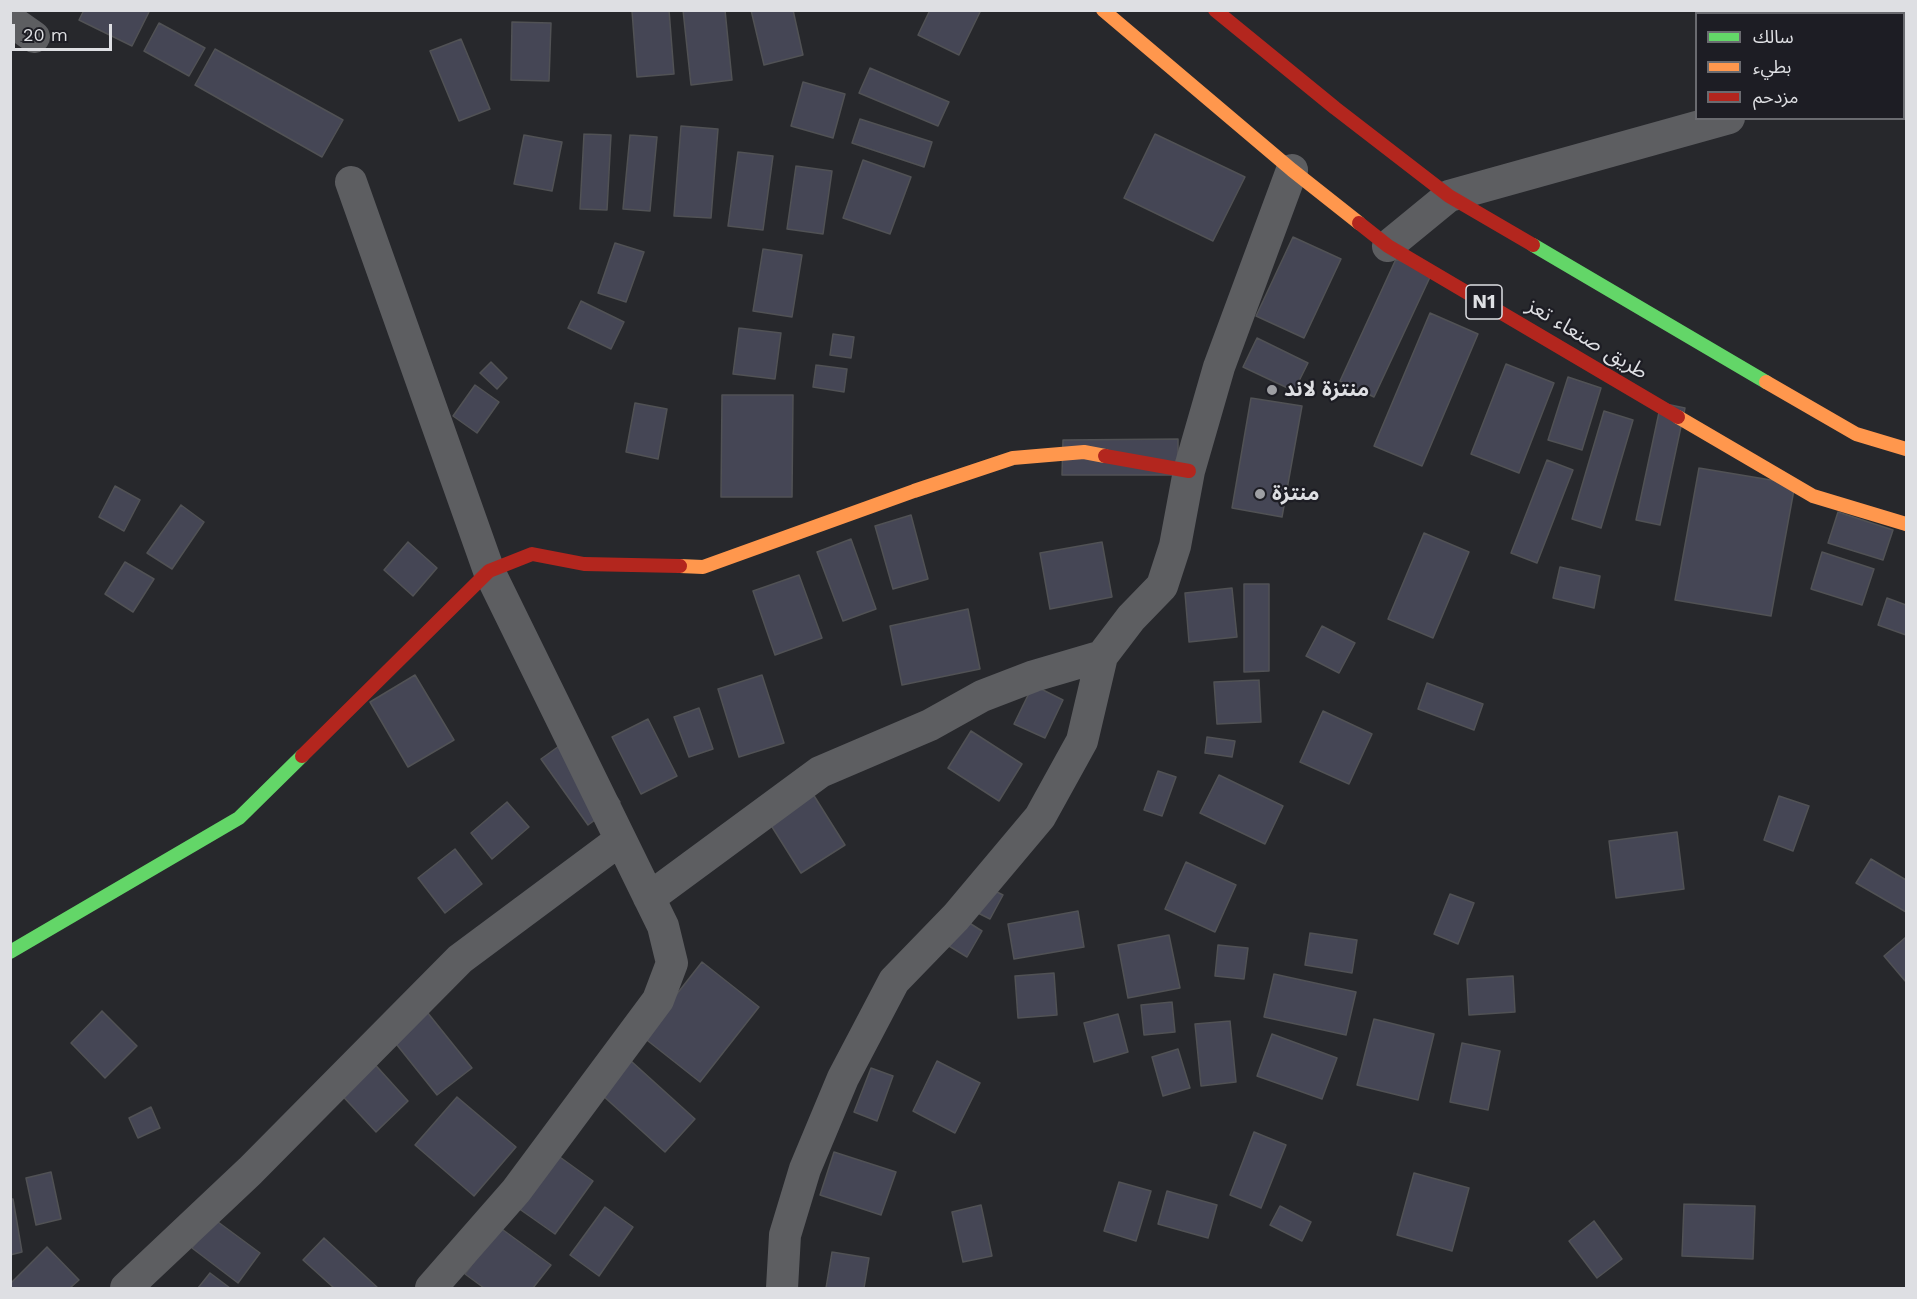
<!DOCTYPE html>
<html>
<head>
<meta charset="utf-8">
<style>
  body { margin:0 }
  #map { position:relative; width:1917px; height:1299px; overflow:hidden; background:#27282c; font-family:"Work Sans","Noto Sans Arabic",sans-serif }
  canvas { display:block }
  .frame { position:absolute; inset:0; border:12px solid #dedfe3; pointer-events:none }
  .legend { position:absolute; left:1695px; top:12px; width:210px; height:108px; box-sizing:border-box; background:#1d1d24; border:2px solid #6a6b70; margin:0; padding:8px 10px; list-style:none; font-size:18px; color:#dedfe3 }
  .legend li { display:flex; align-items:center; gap:12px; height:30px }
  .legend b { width:30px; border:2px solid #6a6b70 }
  .scale { position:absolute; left:12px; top:24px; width:100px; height:27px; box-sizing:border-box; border:3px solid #dedfe3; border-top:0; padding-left:8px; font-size:18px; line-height:21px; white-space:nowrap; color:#dedfe3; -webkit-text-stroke:4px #1d1d24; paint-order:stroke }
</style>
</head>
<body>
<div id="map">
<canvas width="1917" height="1299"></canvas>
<div class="frame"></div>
<ul class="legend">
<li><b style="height:8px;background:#63d668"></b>سالك</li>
<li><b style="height:8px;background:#ff974d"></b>بطيء</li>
<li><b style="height:8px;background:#b3261e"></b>مزدحم</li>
</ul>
<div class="scale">20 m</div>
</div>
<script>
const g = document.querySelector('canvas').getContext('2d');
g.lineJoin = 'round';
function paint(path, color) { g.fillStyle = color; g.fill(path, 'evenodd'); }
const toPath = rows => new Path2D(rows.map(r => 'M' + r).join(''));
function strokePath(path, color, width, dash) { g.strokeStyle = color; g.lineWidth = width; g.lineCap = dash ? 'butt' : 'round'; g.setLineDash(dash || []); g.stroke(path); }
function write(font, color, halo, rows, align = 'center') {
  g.font = font + ' "Work Sans","Noto Sans Arabic",sans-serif'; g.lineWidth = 4.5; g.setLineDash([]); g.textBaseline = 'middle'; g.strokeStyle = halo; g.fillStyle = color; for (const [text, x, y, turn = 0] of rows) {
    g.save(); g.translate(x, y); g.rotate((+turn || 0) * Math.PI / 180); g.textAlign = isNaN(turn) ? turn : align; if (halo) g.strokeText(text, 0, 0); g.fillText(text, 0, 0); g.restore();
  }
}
const building = toPath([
  [84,10,150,10,132,46,79,20,84,10],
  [642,10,669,10,674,74,637,77,632,11,642,10],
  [683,10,725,10,732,80,691,85,683,10],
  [751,10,793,10,803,55,764,65,751,10],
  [930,10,981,10,959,55,918,35,930,10],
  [1822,10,1873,10,1873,14,1822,14,1822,10],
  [512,22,551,23,549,81,511,80,512,22],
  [159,23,205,48,189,76,144,51,159,23],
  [461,39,490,109,459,121,430,51,461,39],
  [215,49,343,120,322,157,195,85,215,49],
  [870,68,949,102,938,126,859,93,870,68],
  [803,82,845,94,833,138,791,126,803,82],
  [860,119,932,142,924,167,852,143,860,119],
  [681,126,718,129,711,218,674,216,681,126],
  [584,134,611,135,607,210,580,209,584,134],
  [1155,134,1245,177,1213,241,1124,198,1155,134],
  [524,135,562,142,552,191,514,184,524,135],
  [630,135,657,137,650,211,623,209,630,135],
  [738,152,773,156,763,230,728,226,738,152],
  [863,160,911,177,890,234,843,218,863,160],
  [796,166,832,171,823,234,787,229,796,166],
  [1293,237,1341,259,1304,338,1256,316,1293,237],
  [615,243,644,252,626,302,598,293,615,243],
  [763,249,802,255,792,317,753,311,763,249],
  [1396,259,1431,275,1374,397,1340,381,1396,259],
  [581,301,624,322,611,349,568,328,581,301],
  [1430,313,1478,334,1422,466,1374,446,1430,313],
  [739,328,781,333,775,379,733,374,739,328],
  [833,334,854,337,851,358,830,355,833,334],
  [1257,338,1308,363,1294,391,1243,367,1257,338],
  [491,362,507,378,497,389,480,373,491,362],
  [1506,364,1554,383,1519,473,1471,454,1506,364],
  [816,365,847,369,844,392,813,387,816,365],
  [1568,377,1601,388,1582,450,1548,440,1568,377],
  [475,385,499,402,477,433,453,416,475,385],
  [722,395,793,395,792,497,721,497,722,395],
  [1251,398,1302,406,1282,517,1232,508,1251,398],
  [635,403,667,409,658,459,626,452,635,403],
  [1661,403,1685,408,1660,525,1636,520,1661,403],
  [1604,411,1633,420,1601,528,1572,519,1604,411],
  [1178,439,1178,475,1062,475,1063,440,1178,439],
  [1547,460,1573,470,1537,563,1511,553,1547,460],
  [1699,468,1795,484,1771,616,1675,600,1699,468],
  [115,486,140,500,124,531,99,517,115,486],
  [181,505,204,522,172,569,147,553,181,505],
  [1838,512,1893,530,1883,560,1828,543,1838,512],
  [911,515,928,579,893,589,875,526,911,515],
  [1424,533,1469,552,1433,638,1388,619,1424,533],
  [851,539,876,609,843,621,817,552,851,539],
  [408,542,437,568,413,596,384,570,408,542],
  [1102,542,1112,597,1050,609,1040,553,1102,542],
  [1822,552,1874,569,1862,605,1811,589,1822,552],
  [125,562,154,579,133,612,105,594,125,562],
  [1560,567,1600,576,1594,608,1553,598,1560,567],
  [799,575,822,638,775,655,753,591,799,575],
  [1244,584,1269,584,1269,671,1244,672,1244,584],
  [1232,588,1237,637,1189,642,1185,593,1232,588],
  [1887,598,1906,605,1906,635,1878,625,1887,598],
  [968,609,980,669,902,685,890,626,968,609],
  [1322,626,1355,643,1339,673,1306,656,1322,626],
  [415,675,454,740,408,767,370,702,415,675],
  [762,675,784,743,739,757,718,689,762,675],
  [1259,680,1261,722,1217,724,1214,682,1259,680],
  [1427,683,1483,704,1474,730,1418,709,1427,683],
  [1033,685,1063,700,1045,738,1014,724,1033,685],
  [699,708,713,749,689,757,674,717,699,708],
  [1323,711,1372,734,1349,784,1300,762,1323,711],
  [648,719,677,776,641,794,612,737,648,719],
  [971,731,1022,764,999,801,948,768,971,731],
  [573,736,620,802,588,825,541,759,573,736],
  [1207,737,1235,741,1232,757,1205,753,1207,737],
  [1158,771,1176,777,1162,816,1144,810,1158,771],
  [801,775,845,845,801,873,757,803,801,775],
  [1219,775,1283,806,1265,844,1200,813,1219,775],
  [1779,796,1809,806,1793,851,1764,840,1779,796],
  [507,802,529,827,492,859,471,833,507,802],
  [1677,832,1684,889,1616,898,1609,841,1677,832],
  [455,849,482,884,445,913,418,878,455,849],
  [1871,859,1906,880,1906,912,1856,883,1871,859],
  [1186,862,1236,885,1215,932,1165,909,1186,862],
  [981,884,1003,895,990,919,968,908,981,884],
  [1450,894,1474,903,1458,944,1434,934,1450,894],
  [1078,911,1084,947,1014,959,1008,924,1078,911],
  [960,917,982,931,967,957,944,943,960,917],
  [1310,933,1357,940,1352,973,1305,965,1310,933],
  [1169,935,1180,988,1128,998,1118,945,1169,935],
  [1906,937,1906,982,1884,956,1906,937],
  [1218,945,1248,948,1244,979,1215,976,1218,945],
  [702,962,759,1007,700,1082,643,1037,702,962],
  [1054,973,1057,1015,1018,1018,1015,976,1054,973],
  [1274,974,1356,992,1346,1035,1264,1017,1274,974],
  [1513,976,1515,1012,1469,1015,1467,979,1513,976],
  [1172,1002,1175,1032,1144,1035,1141,1005,1172,1002],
  [423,1007,472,1068,437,1095,389,1035,423,1007],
  [102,1011,137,1046,105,1078,71,1043,102,1011],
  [1118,1014,1128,1052,1094,1062,1084,1023,1118,1014],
  [1374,1019,1434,1034,1418,1100,1357,1085,1374,1019],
  [1230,1021,1236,1082,1201,1086,1195,1024,1230,1021],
  [1272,1034,1337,1058,1322,1099,1257,1076,1272,1034],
  [1462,1043,1500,1051,1488,1110,1450,1102,1462,1043],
  [1178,1049,1190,1088,1163,1096,1152,1057,1178,1049],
  [370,1059,408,1101,376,1132,337,1090,370,1059],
  [631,1061,695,1119,665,1152,601,1094,631,1061],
  [937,1061,980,1083,955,1133,913,1111,937,1061],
  [871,1068,893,1076,877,1121,854,1112,871,1068],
  [457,1097,516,1147,474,1196,415,1145,457,1097],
  [151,1107,160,1128,138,1138,129,1118,151,1107],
  [1254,1132,1286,1145,1261,1208,1230,1195,1254,1132],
  [834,1152,896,1172,881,1215,820,1195,834,1152],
  [557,1155,593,1181,555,1234,518,1208,557,1155],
  [51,1172,61,1219,36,1225,26,1178,51,1172],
  [1414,1173,1469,1188,1452,1251,1397,1235,1414,1173],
  [1119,1182,1151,1191,1136,1241,1104,1231,1119,1182],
  [1167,1191,1217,1205,1208,1238,1158,1224,1167,1191],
  [10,1199,13,1199,22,1252,10,1255,10,1199],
  [1684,1204,1755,1206,1753,1259,1682,1256,1684,1204],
  [981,1205,992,1256,963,1262,952,1212,981,1205],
  [1280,1206,1311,1222,1302,1241,1270,1225,1280,1206],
  [605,1207,633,1227,599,1276,570,1255,605,1207],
  [214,1219,260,1253,238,1283,192,1248,214,1219],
  [1594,1221,1622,1259,1597,1278,1569,1241,1594,1221],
  [499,1227,551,1265,533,1288,484,1288,465,1274,499,1227],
  [324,1238,378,1288,334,1288,303,1260,324,1238],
  [47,1247,79,1280,70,1288,10,1288,10,1284,47,1247],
  [832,1252,869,1258,864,1288,826,1288,832,1252],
  [210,1273,230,1288,198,1288,210,1273]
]);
paint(building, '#454655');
strokePath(building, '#515255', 1.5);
strokePath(toPath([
  [10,20,34,37],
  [1904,64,1906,63],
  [351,182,489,571,663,926,672,963,658,1000,516,1191,431,1288],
  [1388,246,1449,196,1729,118],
  [649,898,820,772,930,725,982,696,1034,676,1102,656],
  [126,1288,250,1171,460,959,620,840],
  [782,1288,785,1235,805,1169,843,1078,894,981,956,917,1040,817,1082,741,1102,656,1131,618,1162,586,1175,546,1189,471,1219,367,1292,170]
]), '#5d5e61', 32);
strokePath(toPath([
  [1533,245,1766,382],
  [10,952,239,818,302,756]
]), '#63d668', 14);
strokePath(toPath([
  [1103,10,1292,170,1359,223],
  [1766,382,1856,434,1906,449],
  [1678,417,1813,496,1906,524],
  [680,566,703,567,914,491,1013,458,1084,452,1105,456]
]), '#ff974d', 14);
strokePath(toPath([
  [1215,10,1335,108,1449,196,1533,245],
  [1359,223,1388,246,1678,417],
  [1105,456,1189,471],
  [302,756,489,571,532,554,584,564,680,566]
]), '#b3261e', 14);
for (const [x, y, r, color] of [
  [1272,390,6,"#9e9fa3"],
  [1260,494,6,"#9e9fa3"]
]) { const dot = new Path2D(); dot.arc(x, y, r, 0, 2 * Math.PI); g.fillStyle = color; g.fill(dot); strokePath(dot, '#1d1d24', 2); }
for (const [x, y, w] of [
  [1484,302,36]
]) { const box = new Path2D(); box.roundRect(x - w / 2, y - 17, w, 34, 4.5); g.fillStyle = '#1d1d24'; g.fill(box); strokePath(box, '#dedfe3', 1.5); }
write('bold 20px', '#dedfe3', null, [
  ["N1",1484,302]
]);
write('21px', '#dedfe3', '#1d1d24', [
  ["طريق صنعاء تعز",1587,339,31]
]);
write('bold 21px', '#dedfe3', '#1d1d24', [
  ["منتزة لاند",1284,390],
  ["منتزة",1272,494]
], 'left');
</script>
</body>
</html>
